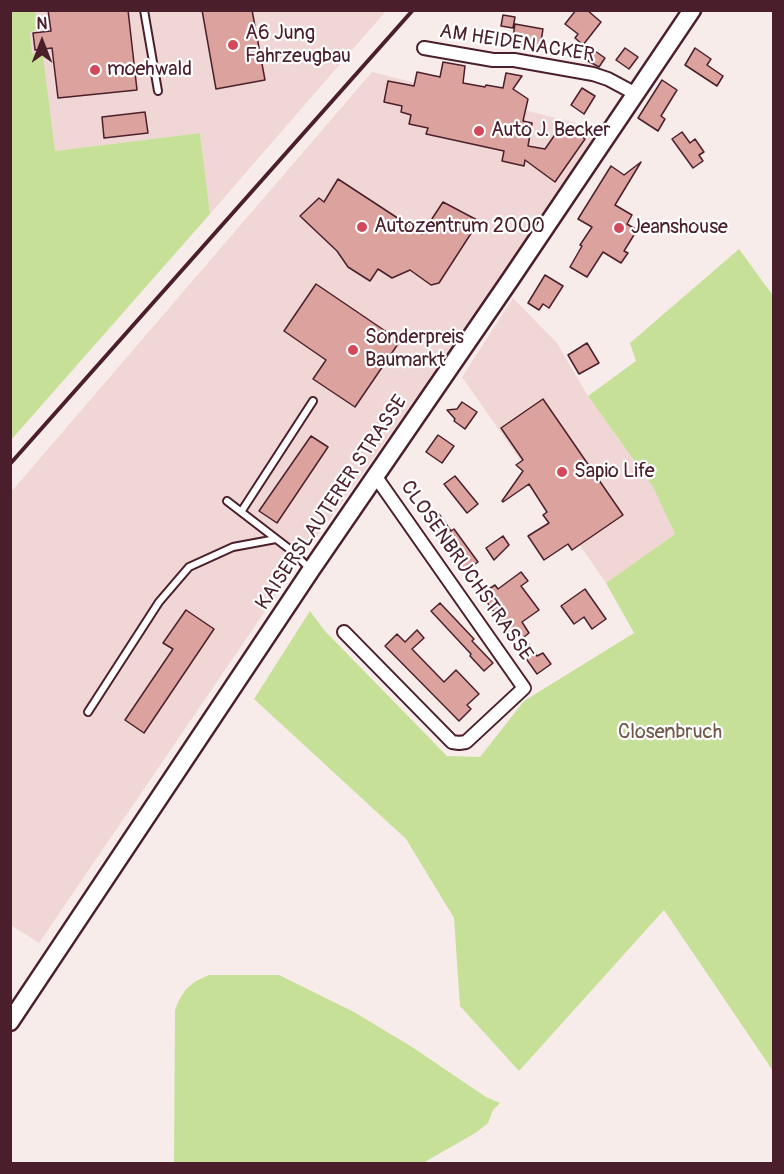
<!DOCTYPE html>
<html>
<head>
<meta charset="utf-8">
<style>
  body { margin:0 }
  #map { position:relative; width:784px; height:1174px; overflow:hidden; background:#f8eceb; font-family:Pangolin,sans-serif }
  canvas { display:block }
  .frame { position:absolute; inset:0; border:12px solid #4a1f2b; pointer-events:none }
  .north { position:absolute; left:12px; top:12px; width:60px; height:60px; -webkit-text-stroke:4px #fff; paint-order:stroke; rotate:0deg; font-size:16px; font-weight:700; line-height:24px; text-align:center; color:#4a1f2b }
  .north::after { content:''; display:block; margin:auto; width:21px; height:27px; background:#4a1f2b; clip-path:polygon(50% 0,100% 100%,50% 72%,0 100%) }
</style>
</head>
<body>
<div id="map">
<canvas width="784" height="1174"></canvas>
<div class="frame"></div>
<div class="north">N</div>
</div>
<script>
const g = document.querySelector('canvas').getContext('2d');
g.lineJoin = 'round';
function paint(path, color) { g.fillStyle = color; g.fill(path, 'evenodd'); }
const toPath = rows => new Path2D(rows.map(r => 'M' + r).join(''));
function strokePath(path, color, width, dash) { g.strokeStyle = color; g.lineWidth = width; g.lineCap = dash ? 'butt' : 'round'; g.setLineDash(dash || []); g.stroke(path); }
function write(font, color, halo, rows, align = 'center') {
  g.font = font + ' Pangolin,sans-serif'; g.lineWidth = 4.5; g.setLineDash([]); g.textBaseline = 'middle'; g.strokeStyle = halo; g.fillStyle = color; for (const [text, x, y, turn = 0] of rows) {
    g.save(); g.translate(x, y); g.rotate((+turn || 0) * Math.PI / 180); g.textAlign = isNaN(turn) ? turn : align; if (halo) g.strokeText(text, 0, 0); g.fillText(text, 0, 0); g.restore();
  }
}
paint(toPath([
  [35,11,386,11,210,214,200,133,55,151,43,55,32,54,29,32,40,28],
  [372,72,600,129,443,361,287,579,39,943,11,925,11,492],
  [513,298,557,343,588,396,653,487,675,534,606,583,462,377]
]), '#f0d6d4');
paint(toPath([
  [11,10,35,11,40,29,30,32,32,53,43,55,55,151,200,133,210,214,11,440],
  [739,249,774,297,773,1071,664,910,519,1071,460,1006,454,918,406,839,254,699,310,611,324,630,447,756,480,757,524,701,634,633,606,583,675,534,653,487,588,396,636,361,630,343],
  [209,975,279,975,354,1012,412,1047,486,1097,500,1103,493,1110,488,1123,477,1132,423,1163,174,1163,175,1010,179,1000,186,989,196,981]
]), '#c7e097');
const building = toPath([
  [48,10,128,10,137,90,58,98,52,48,35,50,33,33,51,31,48,10],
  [202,10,252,10,265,80,216,89,202,10],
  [576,10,587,10,601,22,583,45,575,38,578,34,565,24,576,10],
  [503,15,515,17,513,28,501,26,503,15],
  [515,24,543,29,540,48,512,43,515,24],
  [625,48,638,57,629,69,616,60,625,48],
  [695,48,711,59,707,65,723,76,717,86,685,65,695,48],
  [595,51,605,58,599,67,588,61,595,51],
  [443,62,465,66,463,83,485,87,486,85,503,88,506,73,522,76,513,89,528,99,523,121,532,123,528,146,545,149,563,123,585,139,555,182,525,160,524,166,502,161,504,151,426,134,428,128,409,124,411,115,401,112,402,106,384,102,388,81,414,86,417,72,440,77,443,62],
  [662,80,677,90,661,116,665,119,658,131,638,118,662,80],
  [582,88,595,96,584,114,571,105,582,88],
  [145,112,148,133,104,138,102,117,145,112],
  [682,132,690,143,695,139,704,152,699,155,703,161,693,168,672,139,682,132],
  [641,162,615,205,632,215,627,224,637,230,624,251,628,253,621,263,603,252,587,277,570,267,582,246,580,245,592,227,578,219,611,166,624,175,641,162],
  [338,179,422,234,443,202,479,221,439,283,431,285,410,270,392,278,378,269,370,281,348,267,337,251,300,216,319,198,324,202,338,179],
  [545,275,563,286,549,308,543,304,539,310,528,303,545,275],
  [316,284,400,341,355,407,313,379,326,360,284,331,316,284],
  [587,343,599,363,579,374,568,355,587,343],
  [543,399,623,515,572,550,568,544,544,560,528,536,549,523,543,515,547,512,529,484,503,502,502,501,523,471,516,465,523,460,501,428,543,399],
  [462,402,477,412,465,429,454,421,455,419,447,410,457,409,462,402],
  [438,435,454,446,442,463,426,452,438,435],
  [311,436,328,447,277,523,259,511,311,436],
  [455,476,478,504,467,513,444,484,455,476],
  [439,514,451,531,454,529,478,562,464,572,429,522,439,514],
  [503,536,509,545,494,560,486,548,503,536],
  [521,572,528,581,521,586,539,610,522,622,529,633,524,637,537,656,543,653,551,664,537,674,515,643,514,644,506,633,508,631,481,594,495,585,498,589,521,572],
  [585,589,606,619,592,629,584,617,574,624,561,606,585,589],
  [440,603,474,639,472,641,493,663,484,671,470,656,471,654,431,611,440,603],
  [186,610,214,629,144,733,125,720,173,649,163,643,186,610],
  [417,630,424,638,412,649,444,682,456,670,479,694,467,705,471,709,459,721,385,646,397,634,405,642,417,630]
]);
paint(building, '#dca29d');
strokePath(building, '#4a1f2b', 1.5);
const service = toPath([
  [144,10,158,91],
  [227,501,292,551,310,569],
  [241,512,313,401],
  [88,712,159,602,189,567,233,547,276,539]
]);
const minor = toPath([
  [424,48,493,60,514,60,593,74,608,79,636,94],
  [344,632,452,742,459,743,466,742,524,688,376,477]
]);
const secondary = toPath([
  [10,1022,311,570,510,280,692,10]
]);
strokePath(service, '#4a1f2b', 10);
strokePath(minor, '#4a1f2b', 16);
strokePath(secondary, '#4a1f2b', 21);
strokePath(service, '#fff', 6);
strokePath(minor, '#fff', 12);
strokePath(secondary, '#fff', 16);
strokePath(toPath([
  [10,464,413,10]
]), '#4a1f2b', 4);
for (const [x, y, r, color] of [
  [233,45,6,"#d1495b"],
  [95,70,6,"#d1495b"],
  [479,131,6,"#d1495b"],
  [362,227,6,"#d1495b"],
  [619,228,6,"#d1495b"],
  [353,350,6,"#d1495b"],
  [562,472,6,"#d1495b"]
]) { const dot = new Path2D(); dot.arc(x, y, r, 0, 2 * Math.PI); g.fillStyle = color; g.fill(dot); strokePath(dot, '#fff', 2); }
write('20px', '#4a1f2b', '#fff', [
  ["A6 Jung",245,34],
  ["Fahrzeugbau",245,57],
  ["moehwald",107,70],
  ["Auto J. Becker",491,131],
  ["Autozentrum 2000",374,227],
  ["Jeanshouse",631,228],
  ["Sonderpreis",365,338],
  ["Baumarkt",365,361],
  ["Sapio Life",574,472]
], 'left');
write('20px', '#4a1f2b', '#fff', [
  ["AM HEIDENACKER",517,44,9],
  ["KAISERSLAUTERER STRASSE",332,503,-56],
  ["CLOSENBRUCHSTRASSE",466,571,55]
]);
write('20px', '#70594b', '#fff', [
  ["Closenbruch",670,733]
]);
</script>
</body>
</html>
